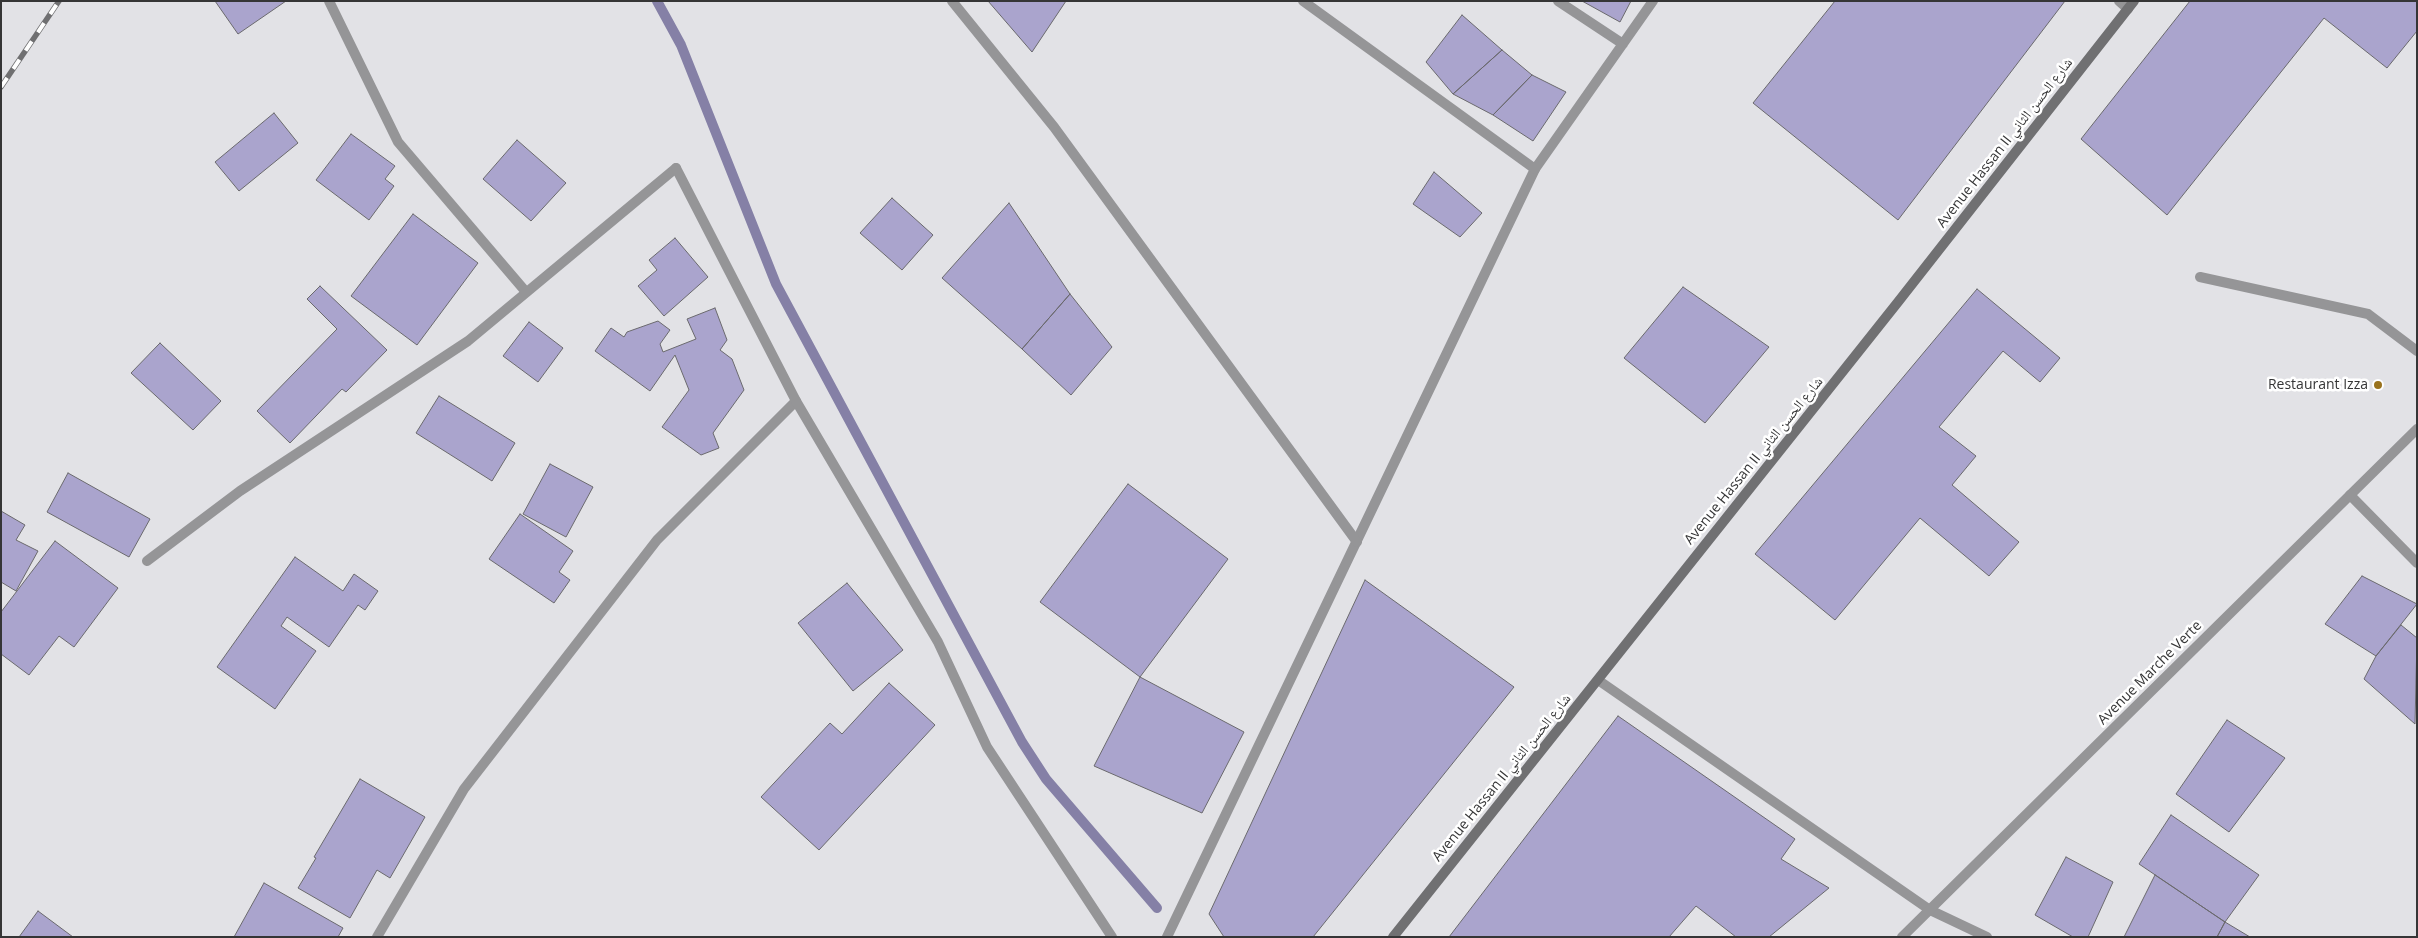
<!DOCTYPE html>
<html>
<head>
<meta charset="utf-8">
<style>
  body { margin:0 }
  #map { position:relative; width:2418px; height:938px; overflow:hidden; background:#e2e2e6; font-family:"Open Sans",sans-serif }
  canvas { display:block }
  .frame { position:absolute; inset:0; border:2px solid #353536; pointer-events:none }
</style>
</head>
<body>
<div id="map">
<canvas width="2418" height="938"></canvas>
<div class="frame"></div>
</div>
<script>
const g = document.querySelector('canvas').getContext('2d');
g.lineJoin = 'round';
const toPath = rows => new Path2D(rows.map(r => 'M' + r).join(''));
function strokePath(path, color, width, dash) { g.strokeStyle = color; g.lineWidth = width; g.lineCap = dash ? 'butt' : 'round'; g.setLineDash(dash || []); g.stroke(path); }
function paint(path, color) { g.fillStyle = color; g.fill(path, 'evenodd'); }
function write(font, color, halo, rows, align = 'center') {
  g.font = font + ' "Open Sans","Noto Naskh Arabic",sans-serif'; g.lineWidth = 5; g.setLineDash([]); g.textBaseline = 'middle'; g.strokeStyle = halo; g.fillStyle = color; for (const [text, x, y, turn = 0] of rows) {
    g.save(); g.translate(x, y); g.rotate((+turn || 0) * Math.PI / 180); g.textAlign = isNaN(turn) ? turn : align; if (halo) g.strokeText(text, 0, 0); g.fillText(text, 0, 0); g.restore();
  }
}
strokePath(toPath([
  [657,1,681,45,776,284,1022,742,1046,779,1157,908]
]), '#8580a6', 10);
const building = toPath([
  [215,1,286,1,238,34,215,1],
  [988,1,1066,1,1032,52,988,1],
  [1582,1,1631,1,1620,22,1582,1],
  [1835,1,2065,1,1898,220,1753,103,1835,1],
  [2190,1,2417,1,2417,31,2387,68,2324,18,2167,215,2081,139,2190,1],
  [1462,15,1502,50,1453,94,1426,62,1462,15],
  [1502,50,1532,75,1493,115,1453,94,1502,50],
  [1532,75,1566,92,1533,141,1493,115,1532,75],
  [274,113,298,143,239,191,215,162,274,113],
  [351,134,395,166,385,179,394,186,369,220,316,180,351,134],
  [517,140,566,183,531,221,483,179,517,140],
  [1434,172,1482,213,1460,237,1413,204,1434,172],
  [892,198,933,235,902,270,860,233,892,198],
  [1009,203,1070,294,1022,349,942,278,1009,203],
  [413,214,478,263,417,345,351,296,413,214],
  [675,238,708,277,664,316,638,286,657,270,649,260,675,238],
  [320,286,387,350,346,392,342,389,290,443,257,411,337,329,307,299,320,286],
  [1683,287,1769,347,1705,423,1624,358,1683,287],
  [1977,289,2060,358,2040,382,2003,351,1939,427,1976,456,1952,485,2019,542,1989,576,1920,518,1835,620,1755,554,1977,289],
  [1070,294,1112,347,1071,395,1022,349,1070,294],
  [715,308,727,340,720,350,732,359,744,390,713,433,719,448,701,455,662,427,689,390,675,355,650,391,595,351,611,328,624,337,627,332,658,321,670,330,660,344,663,352,696,339,687,319,715,308],
  [529,322,563,348,538,382,503,356,529,322],
  [160,343,221,401,193,430,131,373,160,343],
  [439,396,515,443,492,481,416,433,439,396],
  [550,464,593,487,566,537,523,514,550,464],
  [68,473,150,519,129,557,47,512,68,473],
  [1128,484,1228,559,1140,677,1040,602,1128,484],
  [1,511,25,525,16,540,38,551,16,591,1,582,1,511],
  [520,514,573,551,559,572,570,580,554,603,489,559,520,514],
  [55,541,118,588,74,647,59,636,29,675,1,654,1,612,55,541],
  [295,557,343,591,354,574,378,591,365,610,358,605,329,647,287,617,281,626,316,651,275,709,217,667,295,557],
  [2362,576,2417,604,2376,656,2325,624,2362,576],
  [1365,580,1514,687,1313,937,1224,937,1209,914,1365,580],
  [847,583,903,650,853,691,798,623,847,583],
  [2401,625,2417,638,2415,724,2364,679,2376,656,2401,625],
  [1140,677,1244,732,1202,813,1094,766,1140,677],
  [889,683,935,725,819,850,761,797,830,723,842,734,889,683],
  [1618,716,1795,839,1781,859,1829,888,1769,937,1736,937,1696,906,1669,937,1449,937,1618,716],
  [2227,720,2285,758,2229,832,2176,794,2227,720],
  [360,779,425,817,390,878,377,870,350,918,298,888,316,858,314,857,360,779],
  [2171,815,2259,875,2225,922,2139,864,2171,815],
  [2066,857,2113,882,2088,937,2073,937,2035,915,2066,857],
  [2155,875,2225,922,2217,937,2124,937,2155,875],
  [264,883,343,928,338,937,234,937,264,883],
  [38,911,73,937,19,937,38,911],
  [2225,922,2250,937,2217,937,2225,922]
]);
paint(building, '#aaa4cd');
strokePath(building, '#6a696d', 1);
strokePath(toPath([
  [329,1,398,142,526,292],
  [2200,277,2368,314,2417,351],
  [2350,495,2417,563],
  [147,561,240,491,468,341,676,168],
  [1598,680,1930,910,1987,937],
  [377,937,464,789,657,540,796,401],
  [1167,937,1535,169]
]), '#959597', 10);
strokePath(toPath([
  [952,1,1054,127,1357,542],
  [1303,1,1535,169,1653,1],
  [1558,1,1623,44],
  [2119,1,2128,9],
  [676,168,796,401,938,642,987,747,1112,937],
  [1902,937,2417,429]
]), '#959597', 10);
strokePath(toPath([
  [1393,937,1898,302,2134,1]
]), '#707072', 10);
const rail = toPath([
  [1,87,59,1]
]);
strokePath(rail, '#6f6f71', 5.5);
strokePath(rail, '#fff', 4, [11]);
for (const [x, y, r, color] of [
  [2378,385,5,"#99721d"]
]) { const dot = new Path2D(); dot.arc(x, y, r, 0, 2 * Math.PI); g.fillStyle = color; g.fill(dot); strokePath(dot, '#fff', 2); }
write('14px', '#353536', '#fff', [
  ["Avenue Hassan II شارع الحسن الثاني",2005,143,-52],
  ["Avenue Hassan II شارع الحسن الثاني",1754,461,-51],
  ["Avenue Marche Verte",2150,673,-45],
  ["Avenue Hassan II شارع الحسن الثاني",1502,778,-51]
]);
write('14px', '#353536', '#fff', [
  ["Restaurant Izza",2368,385]
], 'right');
</script>
</body>
</html>
